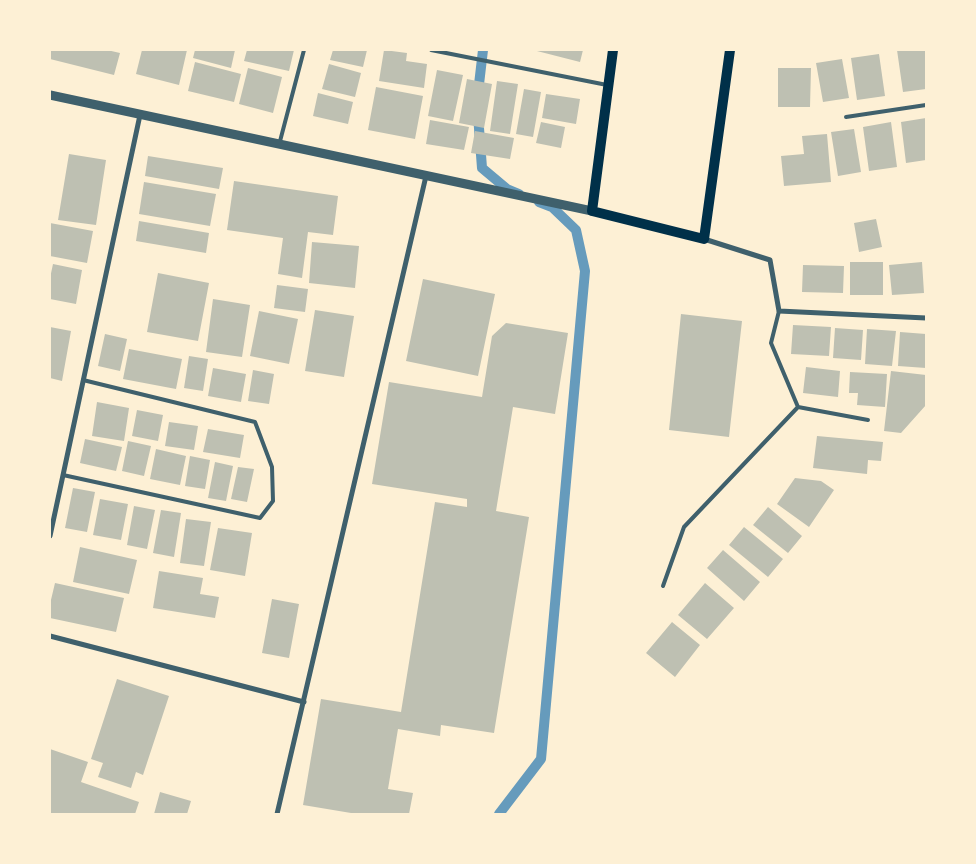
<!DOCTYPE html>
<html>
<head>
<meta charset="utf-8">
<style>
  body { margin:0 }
  #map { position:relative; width:976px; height:864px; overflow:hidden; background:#fdf0d5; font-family:Karla,sans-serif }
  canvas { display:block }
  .frame { position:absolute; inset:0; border:51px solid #fdf0d5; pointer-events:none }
</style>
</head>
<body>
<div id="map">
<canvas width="976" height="864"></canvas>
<div class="frame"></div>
</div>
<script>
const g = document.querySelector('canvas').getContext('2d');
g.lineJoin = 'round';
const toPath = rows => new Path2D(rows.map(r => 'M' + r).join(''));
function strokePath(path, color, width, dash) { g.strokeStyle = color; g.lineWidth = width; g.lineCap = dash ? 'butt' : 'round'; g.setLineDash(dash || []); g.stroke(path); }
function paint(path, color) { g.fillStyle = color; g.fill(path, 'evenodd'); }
strokePath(toPath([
  [478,93,483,50],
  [478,115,482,168,507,189,519,194],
  [499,814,541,759,585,271,576,230,552,207,539,202]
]), '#669bbc', 10);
paint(toPath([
  [50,50,107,50,120,53,114,75,50,59],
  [142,50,187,50,179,85,136,74],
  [195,50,235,50,231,68,193,58],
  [247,50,294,50,289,71,244,61],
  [333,50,367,50,363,67,330,60],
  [384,50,407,53,406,61,427,64,424,88,379,81],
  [533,50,583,50,580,62],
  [897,50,926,50,926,89,903,92],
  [879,54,885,96,857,100,851,58],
  [842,59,849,98,823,102,816,63],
  [195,62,241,74,234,102,188,91],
  [329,64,361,73,355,97,322,89],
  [248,68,282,77,273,113,239,104],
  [778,68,811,68,810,107,778,107],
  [437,70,463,75,453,121,428,116],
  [467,79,492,84,484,128,459,123],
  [497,81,518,84,510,134,490,131],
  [376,87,423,96,415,139,368,130],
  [524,89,541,92,533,137,516,134],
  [318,93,353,102,348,124,313,116],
  [546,94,580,99,576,124,542,118],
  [926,118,926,160,906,163,901,122],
  [430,120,469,127,464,150,426,144],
  [541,122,565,127,561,148,536,143],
  [891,122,897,167,869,171,863,127],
  [854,129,861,172,838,176,831,132],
  [475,131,514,138,510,159,471,153],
  [827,134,831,182,784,186,781,156,804,154,802,136],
  [69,154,106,160,96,225,58,220],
  [148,156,223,168,219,189,145,176],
  [234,181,338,196,333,235,308,232,302,278,278,274,283,238,227,230],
  [144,182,216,194,210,226,139,214],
  [876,219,882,247,859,252,854,223],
  [139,221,209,233,206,253,136,241],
  [50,223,93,231,87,263,50,256],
  [312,242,359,246,355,288,309,283],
  [850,262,883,262,883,295,850,295],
  [922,262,924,293,892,295,889,265],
  [53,264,82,270,76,304,50,299,50,278],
  [803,265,844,266,843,293,802,292],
  [158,273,209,283,198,341,147,332],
  [423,279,495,294,478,376,406,361],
  [277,285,308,289,305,312,274,308],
  [213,299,250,305,242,357,206,352],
  [315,310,354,316,344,377,305,371],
  [259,311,298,319,289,364,250,356],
  [681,314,742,321,729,437,669,430],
  [506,323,568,333,555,414,513,407,496,511,529,517,494,733,441,725,440,736,398,729,388,789,413,793,409,814,357,814,303,805,321,699,401,712,435,502,467,507,467,499,372,484,389,382,482,397,492,336],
  [793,325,831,327,829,356,791,354],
  [50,327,71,331,62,381,50,378],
  [835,328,863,330,861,360,833,358],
  [867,329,896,331,892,366,865,364],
  [900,332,926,334,926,368,898,366],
  [105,334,127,339,120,371,98,366],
  [129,349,182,359,176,389,123,379],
  [189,356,208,359,203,391,184,388],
  [806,367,840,371,838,397,803,393],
  [213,368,246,374,241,402,208,396],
  [253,370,274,374,269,404,248,401],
  [891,371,926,375,926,405,901,433,884,431],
  [850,372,887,374,885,407,857,405,858,393,849,393],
  [97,402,129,408,124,441,92,436],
  [137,410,163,415,158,441,132,436],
  [169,422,198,426,194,450,165,446],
  [208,429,244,435,240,458,203,452],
  [817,436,883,442,881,461,868,460,867,474,813,468],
  [85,439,122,447,116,471,80,463],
  [128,441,151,446,144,476,122,471],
  [156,449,186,456,180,485,150,479],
  [190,456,210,460,205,489,185,486],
  [215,462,233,466,226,501,208,498],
  [238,467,254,469,247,502,231,499],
  [795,478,821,481,834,490,809,527,777,504],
  [73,488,95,492,87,532,65,528],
  [100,499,128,504,121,540,93,535],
  [134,506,155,510,147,549,127,545],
  [768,507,802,536,788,553,753,525],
  [161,510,181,513,174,557,153,553],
  [186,519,211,522,204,566,180,563],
  [744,527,783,559,768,577,729,545],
  [218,528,252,533,245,576,210,570],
  [80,547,137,560,129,594,73,582],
  [723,550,760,582,744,601,707,568],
  [159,571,203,578,200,594,219,597,215,618,153,608],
  [55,583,124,598,116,632,50,618,50,604],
  [705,583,734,608,707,639,678,615],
  [272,599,299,604,289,658,262,653],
  [672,622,700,645,675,677,646,653],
  [117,679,169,696,143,775,136,772,131,788,98,777,103,763,91,759],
  [50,749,88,762,81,782,139,802,135,814,50,814],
  [160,792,191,801,187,814,154,814]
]), '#bec0b2');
strokePath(toPath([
  [431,50,607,85],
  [846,117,926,105],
  [279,145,304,50],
  [779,311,771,343,798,407,868,420],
  [63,475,260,518,273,501,272,467,255,422,83,380],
  [663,586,684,527,798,407]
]), '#3f606c', 4);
strokePath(toPath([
  [704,239,770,260,779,311,926,318],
  [50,536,140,115],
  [50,636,304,702],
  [277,814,426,176]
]), '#3f606c', 5);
strokePath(toPath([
  [50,95,592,211]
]), '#3f606c', 9);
strokePath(toPath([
  [613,50,592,211,704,239,730,50]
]), '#003049', 10);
</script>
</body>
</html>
